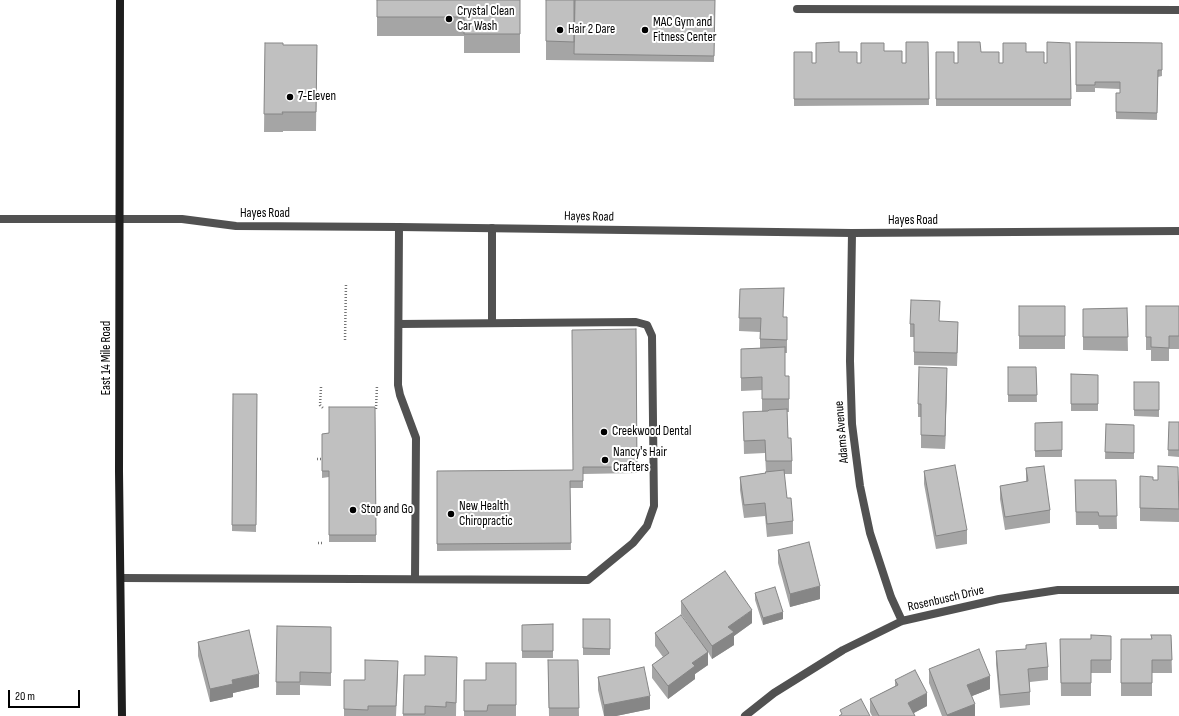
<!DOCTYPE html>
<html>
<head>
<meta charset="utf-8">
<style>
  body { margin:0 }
  #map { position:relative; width:1179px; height:716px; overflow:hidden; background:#fff; font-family:"Sofia Sans Condensed",sans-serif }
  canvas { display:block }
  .scale { position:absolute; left:8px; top:690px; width:72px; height:18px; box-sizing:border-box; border:2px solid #000; border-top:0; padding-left:5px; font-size:12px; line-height:14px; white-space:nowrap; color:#000; -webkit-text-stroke:3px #fff; paint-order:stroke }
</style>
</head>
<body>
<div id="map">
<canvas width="1179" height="716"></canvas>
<div class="scale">20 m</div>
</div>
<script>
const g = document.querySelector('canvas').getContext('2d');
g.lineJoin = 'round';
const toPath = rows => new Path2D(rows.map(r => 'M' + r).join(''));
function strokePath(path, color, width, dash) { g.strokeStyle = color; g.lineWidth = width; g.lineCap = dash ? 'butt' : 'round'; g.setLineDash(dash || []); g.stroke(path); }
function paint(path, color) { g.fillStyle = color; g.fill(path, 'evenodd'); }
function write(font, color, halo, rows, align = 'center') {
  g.font = font + ' "Sofia Sans Condensed",sans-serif'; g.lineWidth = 4; g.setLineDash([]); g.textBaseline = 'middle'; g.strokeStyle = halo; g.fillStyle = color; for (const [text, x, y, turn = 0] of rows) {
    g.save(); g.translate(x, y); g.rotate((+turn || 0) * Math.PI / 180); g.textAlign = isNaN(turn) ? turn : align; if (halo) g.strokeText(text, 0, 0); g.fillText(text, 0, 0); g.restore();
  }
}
strokePath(toPath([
  [345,340,346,283],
  [321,387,320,405,324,409],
  [376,409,377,385],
  [317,459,322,459],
  [318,543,324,543]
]), '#737373', 2.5, [1, 2]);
strokePath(toPath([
  [399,227,398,385,400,395,416,438,415,579],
  [492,323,492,228],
  [121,578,588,580,633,543,647,526,654,506,652,336,647,325,636,322,399,324]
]), '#515151', 8);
strokePath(toPath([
  [797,9,1179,10],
  [852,233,850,361,852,424,860,486,870,533,891,597,902,621],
  [745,716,774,693,843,650,902,621,999,599,1058,590,1179,590]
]), '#515151', 8);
strokePath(toPath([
  [0,219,182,219,236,226,399,227,852,233,1179,231]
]), '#515151', 8);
strokePath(toPath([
  [120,0,119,471,122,716]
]), '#1e1e1e', 8);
paint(toPath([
  [377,0,520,0,520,53,464,53,464,36,377,36],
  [546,0,715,0,714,62,546,60],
  [928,42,929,105,794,106,794,52,812,63,816,63,839,52,857,63,861,63,884,51,902,63,906,63],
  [1076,42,1162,43,1162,76,1158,77,1157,120,1116,119,1116,93,1120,93,1120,89,1095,88,1095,92,1076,92],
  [265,43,283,45,317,45,316,131,283,131,283,132,264,132],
  [1070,43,1071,106,936,106,936,52,954,63,958,63,981,52,999,63,1003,63,1026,52,1044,63,1047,63],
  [740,289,783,317,787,317,787,353,785,353,785,376,789,376,789,412,787,412,788,438,792,461,792,474,784,474,787,498,793,521,793,534,767,537,765,516,744,518,740,490,740,477,765,473,766,472,765,453,744,454,743,412,762,412,762,390,741,391,741,349,760,348,760,332,739,331],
  [1019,306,1065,306,1065,349,1019,349],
  [1146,306,1179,306,1179,349,1169,349,1169,361,1151,361,1151,350,1146,350],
  [1127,308,1128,351,1083,350,1083,309],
  [940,321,958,335,957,366,914,365,914,337,910,337,910,324],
  [636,329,637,473,583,474,583,488,570,488,571,550,437,551,437,471,573,470],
  [1008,367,1036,367,1037,402,1008,402],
  [1071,374,1098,375,1098,411,1071,411],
  [947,381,945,449,921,448,921,417,918,417,918,404],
  [1134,382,1159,382,1159,417,1134,416],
  [233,394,257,394,256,532,232,531],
  [375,407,376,542,329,542,329,477,322,478,322,434,329,433],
  [1062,422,1062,457,1035,457,1035,423],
  [1169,422,1179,422,1179,457,1168,456],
  [1106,424,1134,425,1134,459,1105,459],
  [1026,468,1050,510,1050,523,1005,530,1000,499,1000,486,1026,482],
  [924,471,967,530,967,544,936,549,924,484],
  [1140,476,1153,480,1179,481,1179,522,1140,521],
  [1075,480,1116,480,1117,529,1099,529,1098,525,1076,525],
  [778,550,820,599,790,607,778,563],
  [755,593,783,619,763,625,755,600],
  [681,601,752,623,734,636,734,645,712,659,708,652,708,665,695,674,695,679,668,699,652,678,652,665,663,657,655,646,655,633,702,644,681,614],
  [583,619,610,619,610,655,583,655],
  [553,624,553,658,522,658,522,625],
  [277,626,331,627,331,686,300,685,300,695,276,695],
  [1171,635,1172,673,1152,673,1152,696,1121,696,1121,639,1151,639],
  [1111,636,1111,673,1091,673,1091,696,1061,696,1060,639,1091,639],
  [198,642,259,687,233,693,233,697,210,702,198,656],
  [996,651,1048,667,1048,680,1030,682,1030,705,1000,708,996,664],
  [457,657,456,716,403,716,404,675,425,675],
  [548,660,578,660,579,716,549,716],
  [516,663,516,716,464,716,464,680,486,680],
  [929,669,990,689,972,696,975,716,942,716,929,683],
  [398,674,396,716,344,716,344,680,365,680],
  [598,677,650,709,616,716,604,716,598,690],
  [895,680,927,706,914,713,915,716,872,716,870,712,870,699,895,686]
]), '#a5a5a5');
paint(toPath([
  [947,368,947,381,945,449,945,436],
  [820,586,820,599,790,607,790,594],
  [752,610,752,623,734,636,734,645,712,659,712,646,728,627],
  [783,612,783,619,763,625,763,618],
  [708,652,708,665,695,674,695,679,668,699,668,686,692,663],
  [259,674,259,687,233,693,233,697,210,702,210,689,232,680],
  [990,676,990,689,967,698,967,685],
  [927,693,927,706,908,716,908,703],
  [650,696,650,709,616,716,604,716,604,705],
  [975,704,975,716,947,716,947,715]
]), '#868686');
const building = toPath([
  [377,0,520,0,520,34,464,34,464,17,377,17,377,0],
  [546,0,574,0,574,42,546,41,546,0],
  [575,0,715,0,714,56,574,54,575,0],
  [839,42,839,52,857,52,857,63,861,63,861,43,884,43,884,51,902,51,902,63,906,63,906,42,928,42,929,99,794,99,794,52,812,52,812,63,816,63,816,43,839,42],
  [958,42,980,42,981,52,999,52,999,63,1003,63,1003,43,1026,43,1026,52,1044,52,1044,63,1047,63,1047,42,1070,43,1071,99,936,99,936,52,954,52,954,63,958,63,958,42],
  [1076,42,1162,43,1162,70,1158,70,1157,113,1116,112,1116,93,1120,93,1120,82,1095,82,1095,85,1076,85,1076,42],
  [265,43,283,43,283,45,317,45,316,112,282,112,283,114,264,114,265,43],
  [784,288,783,317,787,317,787,340,760,339,761,318,739,318,740,289,784,288],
  [911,300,940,301,939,321,958,322,957,353,914,352,914,324,910,324,911,300],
  [1019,306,1065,306,1065,336,1019,336,1019,306],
  [1146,306,1179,306,1179,336,1169,336,1169,348,1151,347,1151,337,1146,337,1146,306],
  [1127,308,1128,337,1083,337,1083,309,1127,308],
  [636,329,637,467,583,467,583,481,570,481,571,543,437,544,437,471,573,470,572,330,636,329],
  [785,347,785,376,789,376,789,399,762,399,762,377,741,378,741,349,785,347],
  [919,367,947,368,945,436,921,435,921,404,918,404,919,367],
  [1008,367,1036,367,1037,395,1008,395,1008,367],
  [1071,374,1098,375,1098,404,1071,404,1071,374],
  [1134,382,1159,382,1159,410,1134,410,1134,382],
  [233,394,257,394,256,525,232,525,233,394],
  [329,407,375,407,376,535,329,535,329,471,322,471,322,434,329,433,329,407],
  [787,409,788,438,791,438,792,461,766,461,765,440,744,441,743,412,768,411,769,410,787,409],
  [1062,422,1062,450,1035,451,1035,423,1062,422],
  [1169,422,1179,422,1179,450,1168,450,1169,422],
  [1106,424,1134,425,1134,453,1105,452,1106,424],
  [955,465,967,530,936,536,924,471,955,465],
  [1044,466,1050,510,1005,517,1000,486,1028,481,1026,468,1044,466],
  [1158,466,1178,467,1179,509,1140,508,1140,476,1153,477,1153,480,1158,480,1158,466],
  [784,470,787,498,791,498,793,521,767,524,765,503,744,505,740,477,766,473,765,472,784,470],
  [1075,480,1116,480,1117,516,1099,516,1098,512,1076,512,1075,480],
  [809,542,820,586,790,594,778,550,809,542],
  [725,571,752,610,728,627,734,632,712,646,681,601,725,571],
  [775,587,783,612,763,618,755,593,775,587],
  [681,615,708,652,692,663,695,666,668,686,652,665,669,653,655,633,681,615],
  [583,619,610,619,610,649,583,648,583,619],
  [553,624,553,651,522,651,522,625,553,624],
  [277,626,331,627,331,673,300,672,300,682,276,682,277,626],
  [249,630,259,674,232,680,233,684,210,689,198,642,249,630],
  [1091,635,1111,636,1111,660,1091,660,1091,683,1061,683,1060,639,1091,639,1091,635],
  [1151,635,1171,635,1172,660,1152,660,1152,683,1121,683,1121,639,1152,639,1151,635],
  [1046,643,1048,667,1028,669,1030,692,1000,695,996,651,1026,649,1026,645,1046,643],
  [979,649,990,676,967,685,975,704,947,715,929,669,979,649],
  [425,656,457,657,456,703,446,702,446,707,425,706,425,714,403,714,404,675,425,675,425,656],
  [365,660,398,661,396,706,368,706,368,710,344,709,344,680,365,680,365,660],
  [548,660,578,660,579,708,549,708,548,660],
  [486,663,516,663,516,705,488,705,487,711,464,711,464,680,486,680,486,663],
  [644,667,650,696,604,705,598,677,644,667],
  [915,670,927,693,908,703,915,716,879,716,870,699,898,685,895,680,915,670],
  [861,699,870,716,839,716,842,714,840,710,861,699]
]);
paint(building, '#c0c0c0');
strokePath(building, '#868686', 1);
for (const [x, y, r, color] of [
  [449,19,4,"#000"],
  [560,30,4,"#000"],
  [645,30,4,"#000"],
  [290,97,4,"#000"],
  [604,432,4,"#000"],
  [605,460,4,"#000"],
  [353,510,4,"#000"],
  [451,514,4,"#000"]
]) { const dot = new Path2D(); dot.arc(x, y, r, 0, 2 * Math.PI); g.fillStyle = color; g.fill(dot); strokePath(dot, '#fff', 1.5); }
write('13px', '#000', '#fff', [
  ["Crystal Clean",457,12],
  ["Car Wash",457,27],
  ["MAC Gym and",653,23],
  ["Fitness Center",653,38],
  ["Hair 2 Dare",568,30],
  ["7-Eleven",298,97],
  ["Creekwood Dental",612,432],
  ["Nancy's Hair",613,453],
  ["Crafters",613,468],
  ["New Health",459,507],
  ["Chiropractic",459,522],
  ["Stop and Go",361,510]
], 'left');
write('13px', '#000', '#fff', [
  ["Hayes Road",265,214],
  ["Hayes Road",589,217,1],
  ["Hayes Road",913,221],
  ["East 14 Mile Road",107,358,-90],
  ["Adams Avenue",842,432,-95],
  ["Rosenbusch Drive",946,599,-13]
]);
</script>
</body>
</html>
